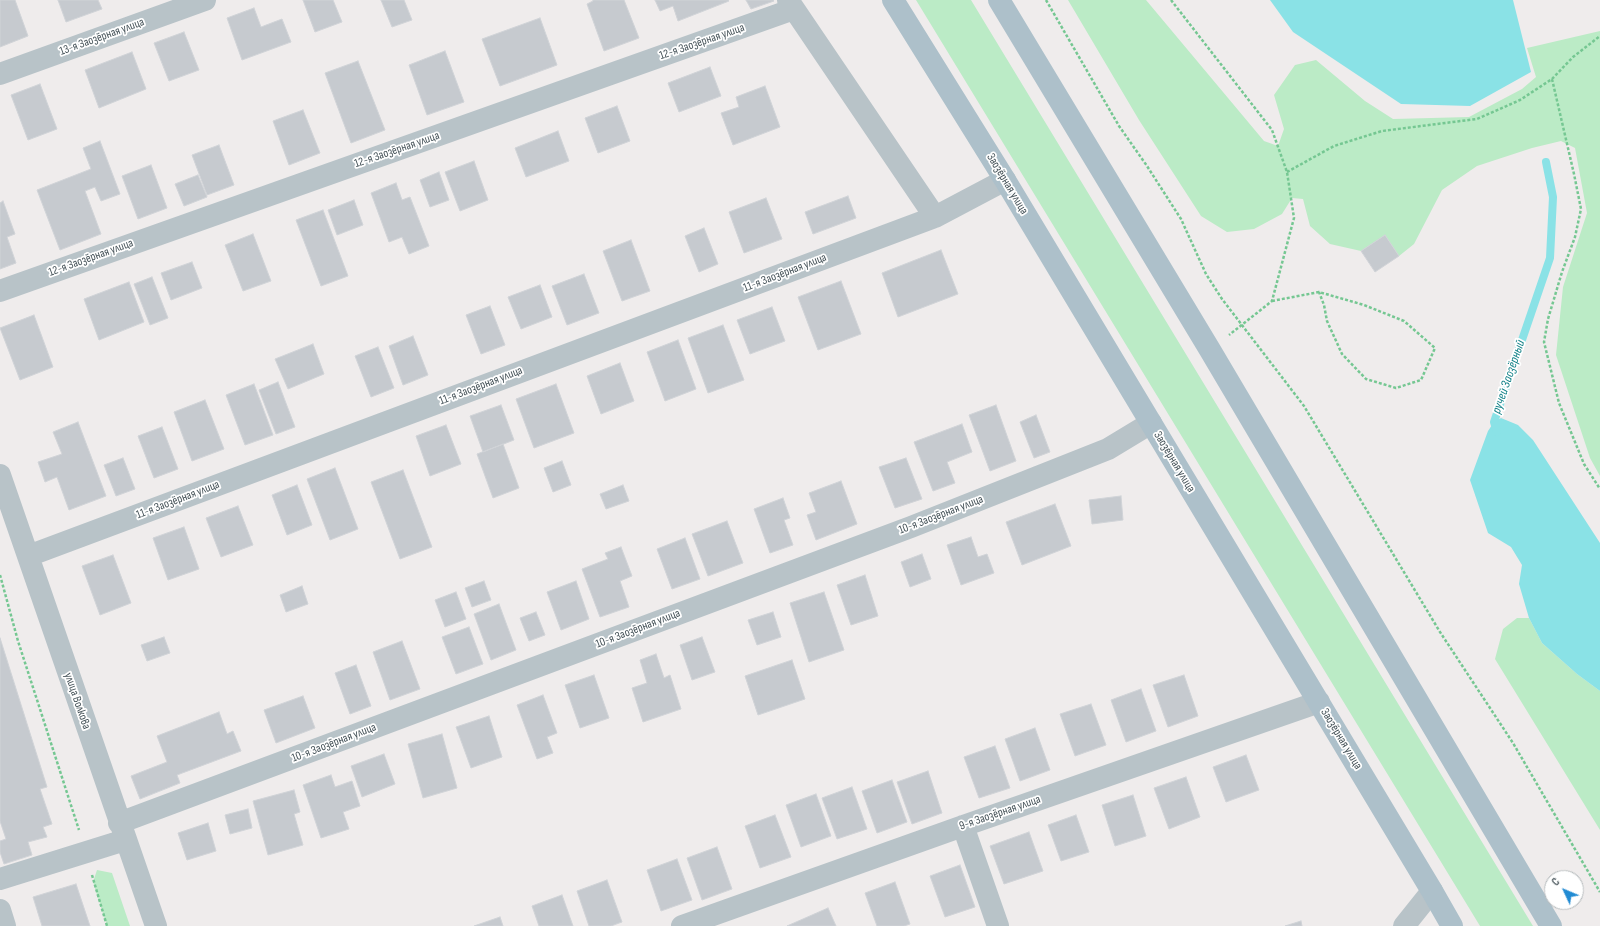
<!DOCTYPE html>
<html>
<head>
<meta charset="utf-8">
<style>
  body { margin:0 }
  #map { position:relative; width:1600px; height:926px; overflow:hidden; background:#efecec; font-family:"Sofia Sans Condensed",sans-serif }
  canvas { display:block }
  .north { position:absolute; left:1544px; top:870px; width:40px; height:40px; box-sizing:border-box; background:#fff; border:1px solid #b5babc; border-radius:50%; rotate:314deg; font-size:11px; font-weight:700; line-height:16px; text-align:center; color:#455258 }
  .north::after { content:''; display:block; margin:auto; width:14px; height:18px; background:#228bd3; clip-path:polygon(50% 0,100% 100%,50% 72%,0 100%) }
</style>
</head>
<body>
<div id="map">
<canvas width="1600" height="926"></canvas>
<div class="north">С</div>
</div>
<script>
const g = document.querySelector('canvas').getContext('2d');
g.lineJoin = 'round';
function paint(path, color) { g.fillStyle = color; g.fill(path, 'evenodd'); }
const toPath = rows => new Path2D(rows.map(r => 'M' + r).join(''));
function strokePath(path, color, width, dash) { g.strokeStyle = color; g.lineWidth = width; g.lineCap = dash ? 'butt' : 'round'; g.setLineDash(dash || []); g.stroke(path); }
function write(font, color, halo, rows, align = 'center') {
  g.font = font + ' "Sofia Sans Condensed",sans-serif'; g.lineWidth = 3.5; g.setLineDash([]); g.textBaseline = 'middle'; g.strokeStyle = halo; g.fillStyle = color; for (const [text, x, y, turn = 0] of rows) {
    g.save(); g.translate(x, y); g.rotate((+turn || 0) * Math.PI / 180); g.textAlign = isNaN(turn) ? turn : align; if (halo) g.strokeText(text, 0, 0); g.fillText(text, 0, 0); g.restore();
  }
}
paint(toPath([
  [916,0,971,0,1533,926,1480,926],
  [1068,0,1146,0,1264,141,1278,146,1284,129,1274,95,1295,65,1316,60,1365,101,1393,119,1469,117,1522,89,1536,77,1527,48,1600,31,1600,476,1590,458,1556,355,1563,287,1587,213,1575,148,1561,141,1532,148,1477,166,1442,190,1414,244,1399,256,1385,235,1361,251,1330,244,1310,226,1303,199,1292,198,1282,214,1254,229,1227,232,1201,216,1139,120],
  [1517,618,1529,618,1542,643,1577,674,1600,691,1600,830,1495,659,1503,629],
  [97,870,112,873,130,926,107,926,93,882]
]), '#bbebc6');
paint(toPath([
  [1270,0,1513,0,1531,72,1470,106,1401,104,1293,32],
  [1501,418,1518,425,1533,440,1600,543,1600,691,1577,674,1542,643,1529,618,1519,584,1522,565,1511,547,1488,533,1470,480,1488,431,1494,422]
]), '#8ae2e6');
strokePath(toPath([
  [1497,432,1494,422,1550,258,1553,197,1546,162]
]), '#8ae2e6', 8);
const building = toPath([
  [0,0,15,0,28,36,0,47,0,0],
  [58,0,98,0,102,9,66,22,58,0],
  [303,0,333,0,342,22,315,32,303,0],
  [381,0,404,0,412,20,392,27,381,0],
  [593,0,624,0,639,38,604,51,587,4,593,1,593,0],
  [655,0,728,0,729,1,678,21,673,6,660,11,655,0],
  [746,0,773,0,774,1,751,9,746,0],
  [254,8,261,27,282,19,291,42,242,60,227,18,254,8],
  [540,18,557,65,500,86,482,39,540,18],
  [184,32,199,70,169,81,154,43,184,32],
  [445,51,464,102,427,115,409,65,445,51],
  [132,52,146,89,99,108,85,70,132,52],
  [358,61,385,130,351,143,325,73,358,61],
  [710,67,721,96,679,112,668,83,710,67],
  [40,84,57,129,28,140,11,95,40,84],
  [765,86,780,127,733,145,721,113,739,107,736,97,765,86],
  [617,106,630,141,598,153,585,118,617,106],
  [303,110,320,153,289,165,273,121,303,110],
  [558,131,569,161,526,177,515,148,558,131],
  [100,141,120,194,101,201,95,187,85,191,101,234,60,250,37,190,91,169,83,148,100,141],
  [219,145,234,185,207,195,192,155,219,145],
  [474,161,488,200,460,211,445,172,474,161],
  [151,165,167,208,138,219,122,176,151,165],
  [439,172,449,200,430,207,420,180,439,172],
  [198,175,207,197,184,206,175,184,198,175],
  [396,183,402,200,410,197,429,246,409,254,402,237,389,242,371,193,396,183],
  [848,196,856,218,813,234,805,212,848,196],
  [766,198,782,239,744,253,729,212,766,198],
  [354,200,363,225,337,235,328,210,354,200],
  [3,201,15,234,7,237,16,263,0,269,0,203,3,201],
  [323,210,348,276,321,286,296,220,323,210],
  [704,228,718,264,699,272,685,236,704,228],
  [253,234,271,281,243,291,225,245,253,234],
  [1385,235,1399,256,1375,272,1361,251,1385,235],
  [631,240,650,291,622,301,603,251,631,240],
  [941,250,958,294,898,317,882,273,941,250],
  [192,262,202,288,171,300,161,273,192,262],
  [584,274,599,313,567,325,552,286,584,274],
  [152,277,168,318,150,325,134,284,152,277],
  [841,281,861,334,818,350,798,297,841,281],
  [129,282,144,322,99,340,84,299,129,282],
  [540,285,552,317,521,329,508,297,540,285],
  [490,306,505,345,481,354,466,315,490,306],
  [772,307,785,341,750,354,737,320,772,307],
  [34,315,53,367,20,380,0,328,34,315],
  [723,325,744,380,708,393,688,338,723,325],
  [413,336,428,375,403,385,389,346,413,336],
  [678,340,696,389,665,401,647,352,678,340],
  [313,344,324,374,288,389,275,359,313,344],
  [378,347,394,388,371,397,355,356,378,347],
  [620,363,634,401,601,414,587,376,620,363],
  [278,382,295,427,276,434,259,390,278,382],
  [254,384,273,435,245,445,226,395,254,384],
  [556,384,574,433,534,448,516,399,556,384],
  [205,400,224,449,192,461,174,412,205,400],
  [501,405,514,440,483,452,470,416,501,405],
  [996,405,1016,461,990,471,969,415,996,405],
  [1036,415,1050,452,1034,458,1020,422,1036,415],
  [78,422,106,496,69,510,57,477,45,482,38,462,62,454,53,432,78,422],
  [962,424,972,452,947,462,955,483,933,491,914,442,962,424],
  [446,425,461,464,430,476,416,436,446,425],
  [162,427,178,469,154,478,138,436,162,427],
  [503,444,519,488,493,498,477,454,503,444],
  [123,458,135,489,116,496,104,465,123,458],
  [906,458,922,499,895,508,879,467,906,458],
  [562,461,571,485,553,492,544,468,562,461],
  [335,468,358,529,330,540,307,479,335,468],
  [403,470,432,547,400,559,371,482,403,470],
  [841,481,857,524,816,540,807,515,816,512,809,493,841,481],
  [297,485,312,525,287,535,272,495,297,485],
  [623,485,629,501,606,509,600,494,623,485],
  [1121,496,1123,520,1092,524,1089,500,1121,496],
  [783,498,790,518,784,520,793,545,770,553,754,509,783,498],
  [1055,504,1071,546,1022,565,1006,522,1055,504],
  [238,506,253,545,221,557,206,518,238,506],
  [727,521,743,563,708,576,692,534,727,521],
  [184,527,199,569,168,580,153,538,184,527],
  [971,537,978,557,987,554,994,573,961,585,947,545,971,537],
  [685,538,700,579,672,589,657,549,685,538],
  [621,547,632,576,620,581,629,607,600,617,582,569,608,559,605,553,621,547],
  [922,554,931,579,910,587,901,562,922,554],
  [113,555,131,603,100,615,82,566,113,555],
  [865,575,878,616,851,625,837,585,865,575],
  [484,581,491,600,472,607,465,588,484,581],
  [576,581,589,619,561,630,547,592,576,581],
  [302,586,308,604,286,612,280,595,302,586],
  [456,592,466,619,445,627,435,600,456,592],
  [824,592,844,650,809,662,790,603,824,592],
  [499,604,516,650,491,660,474,614,499,604],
  [536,612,545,635,529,641,520,618,536,612],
  [773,612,781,637,757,645,748,620,773,612],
  [469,627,483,664,456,674,442,637,469,627],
  [164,637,170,653,147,661,141,645,164,637],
  [702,637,715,672,692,680,680,645,702,637],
  [0,638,47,787,40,789,52,824,43,827,47,837,28,842,32,855,4,864,0,852,0,841,6,839,0,821,0,638],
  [402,641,420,689,390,700,373,652,402,641],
  [656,654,664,678,670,675,681,709,643,722,632,688,647,683,640,660,656,654],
  [792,660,805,699,758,715,745,676,792,660],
  [356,665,371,706,350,714,335,673,356,665],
  [594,675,609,718,580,728,565,685,594,675],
  [1184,675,1198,716,1168,727,1153,685,1184,675],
  [1141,689,1156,731,1126,742,1111,700,1141,689],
  [543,695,557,733,547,737,553,753,537,759,517,705,543,695],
  [303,696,315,728,276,743,264,710,303,696],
  [1091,704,1106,745,1075,756,1060,714,1091,704],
  [219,712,227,734,233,731,241,751,177,775,180,783,140,799,131,776,167,762,157,736,219,712],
  [489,716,502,757,471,768,456,727,489,716],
  [1035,728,1050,770,1020,781,1005,739,1035,728],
  [442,734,457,788,423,798,408,744,442,734],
  [995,746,1010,788,979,798,964,757,995,746],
  [384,754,395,784,362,797,351,766,384,754],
  [1246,755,1259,790,1226,802,1213,767,1246,755],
  [928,771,942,813,912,824,897,782,928,771],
  [331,775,335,787,352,781,360,806,343,812,349,829,321,838,303,785,331,775],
  [1186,777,1200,817,1169,829,1154,788,1186,777],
  [892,780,907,822,877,833,862,791,892,780],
  [852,787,867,829,837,839,822,798,852,787],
  [294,790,300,812,294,814,303,845,268,855,253,801,294,790],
  [816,794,831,836,801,847,786,805,816,794],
  [1133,795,1146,836,1115,846,1102,805,1133,795],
  [248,809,252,828,230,834,225,815,248,809],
  [775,815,791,857,760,868,745,826,775,815],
  [1076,815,1089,852,1061,861,1048,825,1076,815],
  [208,823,216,851,187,860,178,833,208,823],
  [1029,832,1043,871,1004,884,990,846,1029,832],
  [717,847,732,889,702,900,687,858,717,847],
  [677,859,692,900,661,911,647,870,677,859],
  [960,865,975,907,945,917,930,876,960,865],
  [607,880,622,922,611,926,589,926,577,891,607,880],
  [895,882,910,924,904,926,877,926,865,893,895,882],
  [76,884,90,926,42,926,33,897,76,884],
  [562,895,573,926,539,926,532,906,562,895],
  [828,908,836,926,787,926,828,908],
  [500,917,503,926,474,926,500,917],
  [1301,921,1302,926,1285,926,1301,921]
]);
paint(building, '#c6cacf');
strokePath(building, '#d0d3d7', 1);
strokePath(toPath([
  [1046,0,1119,126,1147,166,1181,219,1206,274,1222,299,1304,406,1440,632,1513,743,1600,892],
  [1171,0,1272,130,1287,172,1294,218,1272,301,1229,335],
  [1552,79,1574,174,1581,209,1575,237,1562,272,1548,319,1544,342,1559,403,1584,464,1600,489],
  [1287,172,1334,146,1382,131,1477,119,1520,100,1552,79,1573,57,1600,36],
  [1272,301,1319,292,1364,305,1404,321,1435,348,1421,380,1396,388,1366,379,1342,354,1327,321,1324,305,1319,292],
  [0,575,18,641,79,830],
  [92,875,107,926]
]), '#75c792', 2.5, [3, 2]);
strokePath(toPath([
  [788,0,935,217],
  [0,74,205,0],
  [0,291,794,9],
  [0,475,156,926],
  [28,556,935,217,1005,180],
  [119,823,911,527,1108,449,1151,423],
  [963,826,998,926],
  [0,879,125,840],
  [0,910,5,926],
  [682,926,963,826,1319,702],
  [1404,926,1432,891]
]), '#b8c3c8', 22);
strokePath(toPath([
  [893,0,1005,180,1432,891,1452,926],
  [999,0,1210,350,1551,926]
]), '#adc0ca', 22);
write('12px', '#455258', '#fff', [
  ["13-я Заозёрная улица",102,37,-20],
  ["12-я Заозёрная улица",702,42,-19],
  ["12-я Заозёрная улица",397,150,-19],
  ["Заозёрная улица",1007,184,59],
  ["12-я Заозёрная улица",91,258,-20],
  ["11-я Заозёрная улица",785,273,-21],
  ["11-я Заозёрная улица",481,386,-21],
  ["Заозёрная улица",1174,462,59],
  ["11-я Заозёрная улица",178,500,-21],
  ["10-я Заозёрная улица",941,515,-21],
  ["10-я Заозёрная улица",638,629,-21],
  ["улица Волкова",77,701,71],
  ["Заозёрная улица",1341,739,59],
  ["10-я Заозёрная улица",334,743,-21],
  ["9-я Заозёрная улица",1000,813,-19]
]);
write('italic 13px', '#138288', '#fff', [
  ["ручей Заозёрный",1509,377,-71]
]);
</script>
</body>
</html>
